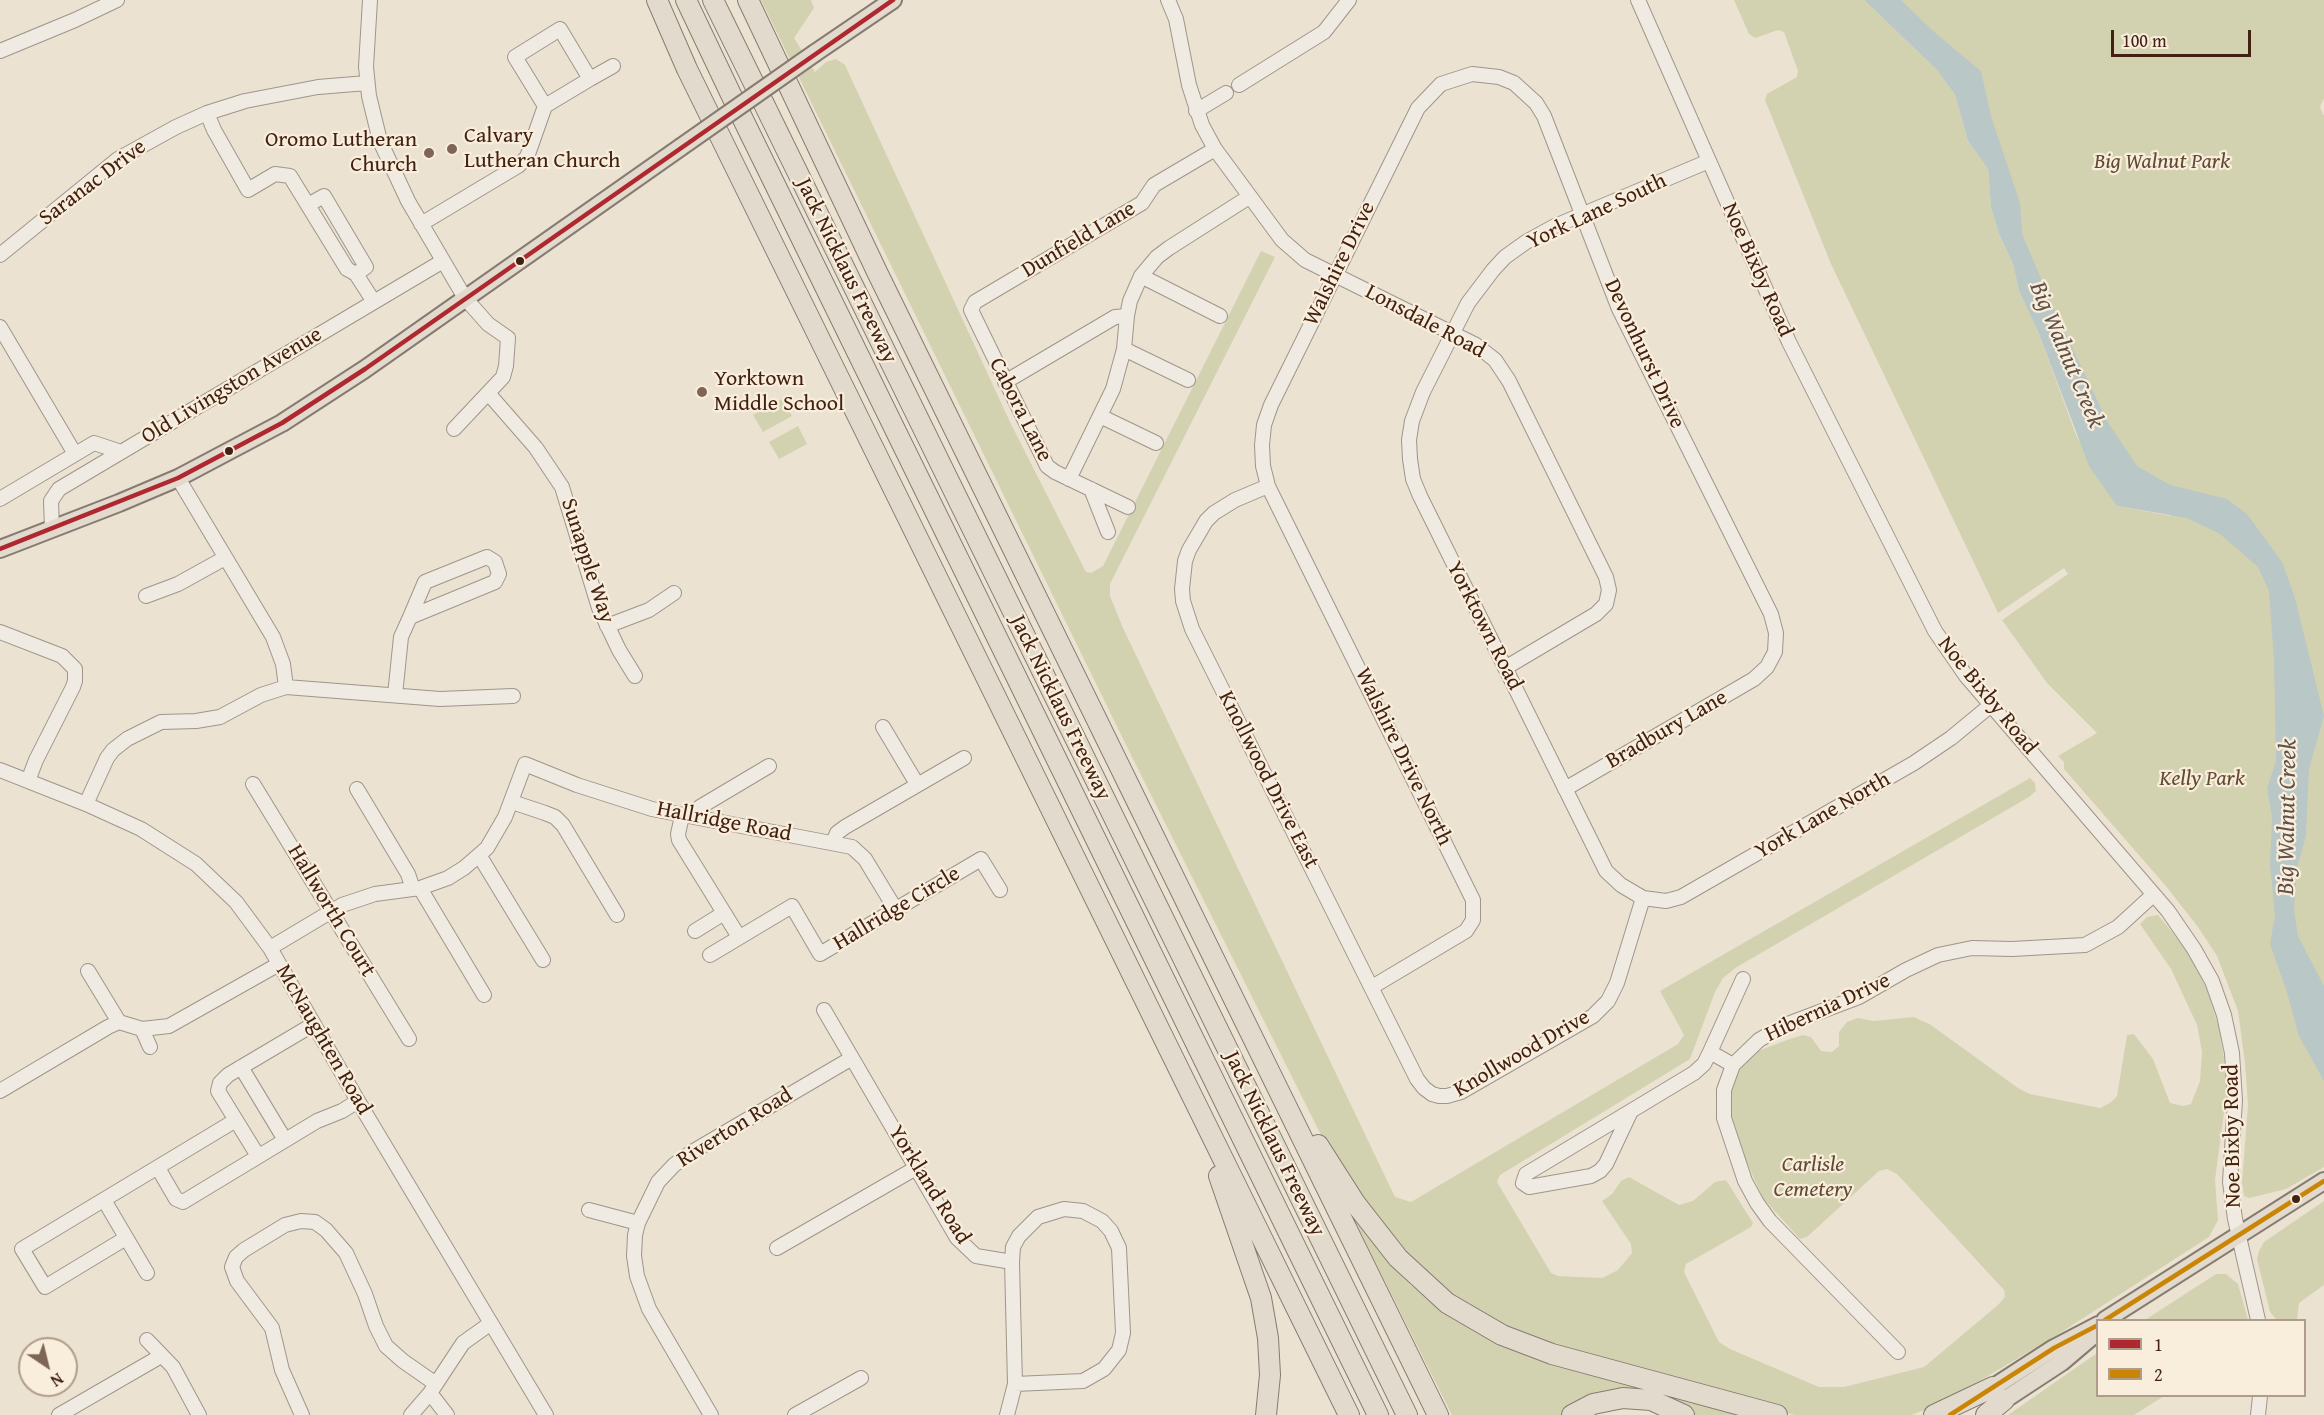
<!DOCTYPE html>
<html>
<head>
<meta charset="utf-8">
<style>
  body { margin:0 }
  #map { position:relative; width:2324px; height:1415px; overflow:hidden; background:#ece2d2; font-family:"Gentium Book Plus",serif }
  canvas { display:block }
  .legend { position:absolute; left:2096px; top:1319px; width:210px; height:78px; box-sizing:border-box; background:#f9eedb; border:2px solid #b09c8b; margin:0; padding:8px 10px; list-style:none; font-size:18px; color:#422113 }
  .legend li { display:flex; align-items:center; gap:12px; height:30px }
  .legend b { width:30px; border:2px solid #b09c8b }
  .north { position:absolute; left:18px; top:1337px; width:60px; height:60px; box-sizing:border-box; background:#f9eedb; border:2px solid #b09c8b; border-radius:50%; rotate:145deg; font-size:16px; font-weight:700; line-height:24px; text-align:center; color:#422113 }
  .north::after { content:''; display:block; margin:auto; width:21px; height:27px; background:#7e6556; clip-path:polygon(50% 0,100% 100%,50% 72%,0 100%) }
  .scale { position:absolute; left:2111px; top:30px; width:140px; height:27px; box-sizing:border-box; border:3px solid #422113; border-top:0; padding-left:8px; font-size:18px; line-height:21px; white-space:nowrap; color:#422113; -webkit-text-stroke:4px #f9eedb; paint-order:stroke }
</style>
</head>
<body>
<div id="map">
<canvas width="2324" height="1415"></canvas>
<ul class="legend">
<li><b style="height:8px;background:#af272f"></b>1</li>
<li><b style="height:8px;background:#ca8505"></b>2</li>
</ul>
<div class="north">N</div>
<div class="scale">100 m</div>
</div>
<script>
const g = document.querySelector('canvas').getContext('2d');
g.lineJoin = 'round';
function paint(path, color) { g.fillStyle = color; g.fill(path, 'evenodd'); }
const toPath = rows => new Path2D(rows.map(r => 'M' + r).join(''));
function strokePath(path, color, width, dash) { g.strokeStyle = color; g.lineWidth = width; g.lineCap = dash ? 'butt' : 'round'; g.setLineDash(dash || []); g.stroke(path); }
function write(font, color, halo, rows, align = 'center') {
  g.font = font + ' "Gentium Book Plus",serif'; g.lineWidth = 4.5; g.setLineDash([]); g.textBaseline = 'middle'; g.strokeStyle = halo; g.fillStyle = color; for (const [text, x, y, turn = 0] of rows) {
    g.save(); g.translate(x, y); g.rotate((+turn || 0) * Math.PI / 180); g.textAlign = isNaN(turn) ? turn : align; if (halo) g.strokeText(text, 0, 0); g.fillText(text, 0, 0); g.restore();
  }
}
paint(toPath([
  [761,0,811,0,814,8,794,38,815,72,826,62,836,59,845,65,1010,422,1086,572,1091,573,1103,566,1261,251,1275,257,1110,584,1110,596,1123,628,1395,1197,1411,1202,1678,1044,1684,1035,1660,991,2030,778,2035,783,2036,791,2029,797,1737,967,1723,978,1715,992,1690,1059,1500,1175,1497,1182,1551,1273,1558,1276,1602,1278,1618,1270,1632,1253,1631,1244,1602,1201,1612,1194,1621,1181,1629,1177,1679,1205,1693,1201,1715,1182,1726,1180,1753,1223,1751,1227,1686,1264,1684,1272,1719,1342,1730,1349,1819,1387,1844,1387,1924,1367,1998,1305,2005,1297,2004,1290,1897,1174,1887,1169,1879,1171,1807,1237,1800,1239,1763,1198,1736,1139,1727,1101,1731,1084,1744,1062,1758,1051,1787,1040,1803,1035,1811,1037,1821,1051,1832,1052,1839,1046,1839,1032,1847,1022,1858,1018,1874,1021,1914,1017,1931,1025,2018,1088,2030,1094,2100,1108,2110,1103,2117,1096,2127,1035,2134,1034,2153,1059,2170,1103,2183,1106,2191,1104,2200,1081,2202,1052,2197,1025,2171,969,2140,924,2147,917,2158,915,2182,944,2197,968,2207,990,2219,1028,2226,1071,2227,1090,2215,1180,2218,1220,2209,1237,2060,1333,1941,1404,1911,1415,1795,1415,1534,1344,1435,1292,1332,1157,1130,753],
  [1734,0,1864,0,1937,70,1955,95,1968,141,1988,169,1991,207,1999,234,2013,264,2019,291,2039,334,2076,435,2117,506,2171,516,2136,486,2013,234,1986,120,1882,0,2324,0,2324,98,2320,107,2324,116,2324,1167,2286,1189,2249,1198,2244,1196,2242,1181,2248,1105,2245,1063,2238,1011,2217,956,2198,927,2165,885,2064,769,2064,762,2058,756,2097,733,2047,683,2002,620,2068,574,2064,568,1998,613,1831,264,1765,100,1767,94,1797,77,1798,71,1784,32,1778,30,1755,38,1749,34],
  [782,399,792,416,763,432,753,415],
  [798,426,807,444,779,459,769,442],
  [2324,1201,2324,1285,2299,1303,2297,1320,2277,1320,2270,1312,2257,1259,2259,1251,2264,1242],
  [1345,1202,1369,1238,1405,1280,1429,1301,1476,1332,1501,1343,1756,1415,1691,1415,1658,1398,1563,1415,1452,1415],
  [2216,1274,2226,1274,2238,1284,2248,1320,2145,1320],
  [2097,1353,2098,1396,2164,1396,2134,1415,2008,1415]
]), '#d3d2b0');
paint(toPath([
  [1864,0,1901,0,1933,31,1981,71,1991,116,2020,203,2022,234,2056,313,2107,421,2137,466,2170,485,2227,499,2247,514,2282,562,2295,598,2324,716,2309,769,2306,836,2297,868,2294,910,2298,936,2324,986,2324,1081,2299,1036,2286,989,2270,944,2275,915,2270,865,2272,817,2267,788,2276,761,2274,660,2269,591,2258,567,2220,534,2187,518,2117,506,2089,466,2039,334,2019,291,2013,264,1999,234,1991,207,1988,169,1968,141,1955,95,1937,70]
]), '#bac7c7');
const minor = toPath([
  [370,0,366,67,369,96,380,141,408,201,465,298,488,324,508,338,506,366,503,377,454,429],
  [1168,0,1176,19,1189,85,1202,125,1215,149,1282,240,1305,260,1476,345,1495,360,1509,381,1606,577,1609,590,1606,604,1596,614,1505,668],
  [1638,0,1789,342,1935,631,1966,676,2168,911,2194,949,2212,981,2224,1015,2232,1053,2235,1100,2230,1182,2235,1219,2258,1320],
  [0,51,75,20,117,0],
  [590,79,613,66],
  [1239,85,1324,32,1349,0],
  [1196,111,1226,93],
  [207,113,214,130,248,190,275,174,290,176,347,269,356,274,374,302],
  [1709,161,1555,226,1526,242,1505,257,1493,270,1468,303,1423,392,1412,421,1409,440,1410,459,1413,479,1420,496,1606,871,1621,885,1643,898,1666,901,1681,897,1914,763,1951,738,1991,705],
  [308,205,324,196,366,267,356,274],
  [421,224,518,166,527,157,545,106,590,79,560,29,515,57,545,106],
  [0,255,118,159,176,127,207,113,245,101,318,87,367,83],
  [1141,276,1220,316],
  [0,327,75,454],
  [1124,349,1188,380],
  [1005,382,1115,317,1127,316],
  [488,393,536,448,562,487,599,608,619,650,635,676],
  [1100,416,1156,443],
  [178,478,273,637,283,664,286,687],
  [1069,479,1113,389,1124,349,1127,316,1130,301,1141,276,1157,257,1169,248,1249,197],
  [1268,486,1235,500,1214,513,1206,521,1189,550,1185,561,1182,589,1183,601,1192,629,1417,1079,1424,1088,1432,1094,1439,1096,1447,1096,1461,1092,1593,1016,1608,1001,1617,983,1643,898],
  [1091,489,1108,532],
  [0,499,94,443,121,452],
  [1128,507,1055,472,1047,466,971,310,975,302,1142,203,1154,185,1215,149],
  [52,529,51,501,59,489,443,261],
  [146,596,178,584,225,558],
  [607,626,649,610,674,593],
  [0,632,62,656,75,669,75,681,73,687,36,760,28,781],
  [395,695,401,637,410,617,425,582,487,557,495,562,499,574,495,582,410,617],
  [883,727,917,784],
  [0,770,86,804,141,829,196,864,236,902,270,948,358,1101,546,1415],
  [253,784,409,1039],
  [357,789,408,874,413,889],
  [512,802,545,813,555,817,563,825,617,915],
  [86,804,107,758,113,750,127,739,161,722,196,721,220,717,261,695,286,687,440,699,513,696],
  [682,816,678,834,679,840,739,937],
  [696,817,700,807,769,766],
  [833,842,837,833,845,827,964,758],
  [479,855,543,960],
  [420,888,484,995],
  [695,931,724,913],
  [270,948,342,905,375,894,420,888,448,878,464,868,487,848,505,817,525,764,577,785,652,809,852,847,865,859,896,910],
  [710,955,792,906,820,954,981,859,1000,890],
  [88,971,119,1022],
  [1372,987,1466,931,1473,920,1473,900,1268,486,1263,466,1262,445,1264,425,1271,405,1418,108,1441,84,1472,74,1499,77,1514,83,1536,103,1544,116,1619,309,1771,614,1776,633,1775,652,1767,667,1754,679,1565,789],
  [824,1010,957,1238,976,1256,1012,1262],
  [142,1029,150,1047],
  [1710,1052,1743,979],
  [241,1067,285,1140],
  [0,1091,108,1027,119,1022,142,1029,169,1026,279,964],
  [1631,1111,1526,1174,1523,1183,1529,1187,1591,1176,1600,1171,1606,1164,1631,1111,1694,1073,1704,1064,1710,1052,1733,1065],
  [258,1156,218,1091,220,1083,228,1075,314,1024],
  [158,1168,176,1199,183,1202,317,1121,342,1111,358,1101],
  [104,1200,147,1273],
  [589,1210,638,1223],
  [126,1238,45,1287,22,1249,236,1120],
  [777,1248,916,1168],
  [147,1340,173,1367,199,1415],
  [1898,1352,1770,1221,1757,1203,1745,1181,1724,1118,1724,1090,1733,1065,1759,1040,1785,1025,1859,997,1906,970,1938,955,1972,948,2012,949,2085,945,2118,927,2153,895],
  [430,1393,447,1415],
  [59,1415,161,1356],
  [302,1415,282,1370,272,1328,237,1281,232,1267,236,1257,244,1250,285,1225,301,1221,315,1222,326,1230,346,1253,365,1294,376,1326,386,1346,403,1361,436,1384],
  [411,1415,430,1393,463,1343,491,1323],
  [711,1415,649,1309,637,1276,634,1256,635,1235,638,1223,658,1182,674,1165,692,1152,852,1058],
  [795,1415,861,1378],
  [1007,1415,1015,1384,1012,1262,1013,1247,1019,1236,1038,1217,1064,1209,1083,1211,1102,1221,1111,1231,1119,1248,1123,1333,1119,1350,1104,1369,1083,1381,1015,1384],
  [2258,1415,2260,1396]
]);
const major = toPath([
  [815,53,893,0],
  [0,549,119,503,178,478,282,423,365,369,681,147],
  [2105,1320,2324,1181],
  [1983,1394,2054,1348,2098,1325],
  [1995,1406,2062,1362,2095,1334]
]);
const highway = toPath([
  [657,0,687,69,1349,1415],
  [686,0,736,105,1378,1415],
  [713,0,1407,1415],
  [748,0,878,274,1438,1415],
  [1318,1145,1355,1203,1398,1258,1447,1303,1502,1335,1552,1354,1777,1415],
  [1219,1176,1261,1298,1268,1338,1270,1375,1266,1415],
  [1572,1415,1593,1404,1623,1398,1651,1400,1684,1415],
  [1934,1415,1993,1387],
  [1986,1415,2004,1400]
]);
strokePath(minor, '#9f958a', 16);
strokePath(major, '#867b71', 20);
strokePath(highway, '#867b71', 22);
strokePath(minor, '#efeae2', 14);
strokePath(major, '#e2dacc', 16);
strokePath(highway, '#e2dacc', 20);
const majorBridge = toPath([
  [681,147,815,53]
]);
strokePath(majorBridge, '#867b71', 20, []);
strokePath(majorBridge, '#e2dacc', 16);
strokePath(toPath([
  [0,549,178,478,282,423,365,369,893,0]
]), '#af272f', 4.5);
strokePath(toPath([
  [2105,1320,2324,1181],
  [1950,1415,2054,1348,2098,1325]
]), '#ca8505', 4.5);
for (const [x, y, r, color] of [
  [452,149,6,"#7e6556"],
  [429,153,6,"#7e6556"],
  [520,261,5,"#422113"],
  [702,392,6,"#7e6556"],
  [229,451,5,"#422113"],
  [2296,1199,5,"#422113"]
]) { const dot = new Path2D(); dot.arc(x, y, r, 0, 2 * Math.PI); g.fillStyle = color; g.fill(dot); strokePath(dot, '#f9eedb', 2); }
write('22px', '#422113', '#f9eedb', [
  ["Calvary",464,136],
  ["Lutheran Church",464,161],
  ["Oromo Lutheran",417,140,"right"],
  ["Church",417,165,"right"],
  ["Yorktown",714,379],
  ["Middle School",714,404]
], 'left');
write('italic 22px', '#614a33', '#f9eedb', [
  ["Big Walnut Park",2162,162],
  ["Kelly Park",2202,779],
  ["Carlisle",1813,1165],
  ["Cemetery",1813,1190]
]);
write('22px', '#422113', '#f9eedb', [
  ["Saranac Drive",93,183,-37],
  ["York Lane South",1597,212,-25],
  ["Dunfield Lane",1079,240,-31],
  ["Walshire Drive",1340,264,-64],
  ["Noe Bixby Road",1757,270,66],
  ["Jack Nicklaus Freeway",846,271,64],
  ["Lonsdale Road",1425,322,28],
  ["Devonhurst Drive",1644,354,65],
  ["Old Livingston Avenue",232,386,-31],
  ["Cabora Lane",1020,410,63],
  ["Sunapple Way",587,561,72],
  ["Yorktown Road",1484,626,63],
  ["Noe Bixby Road",1987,696,51],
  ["Jack Nicklaus Freeway",1060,708,64],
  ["Bradbury Lane",1667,730,-30],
  ["Walshire Drive North",1403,757,64],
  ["Knollwood Drive East",1268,780,63],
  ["York Lane North",1823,816,-30],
  ["Hallridge Road",724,822,11],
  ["Hallridge Circle",897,909,-31],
  ["Hallworth Court",331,911,59],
  ["Hibernia Drive",1828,1008,-25],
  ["McNaughten Road",323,1040,60],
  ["Knollwood Drive",1522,1054,-30],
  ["Riverton Road",735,1128,-32],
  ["Noe Bixby Road",2233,1136,-91],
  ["Jack Nicklaus Freeway",1274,1144,64],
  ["Yorkland Road",929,1185,58]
]);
write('italic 24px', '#5f5048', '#f9eedb', [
  ["Big Walnut Creek",2066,355,67],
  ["Big Walnut Creek",2288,817,-89]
]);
</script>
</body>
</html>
